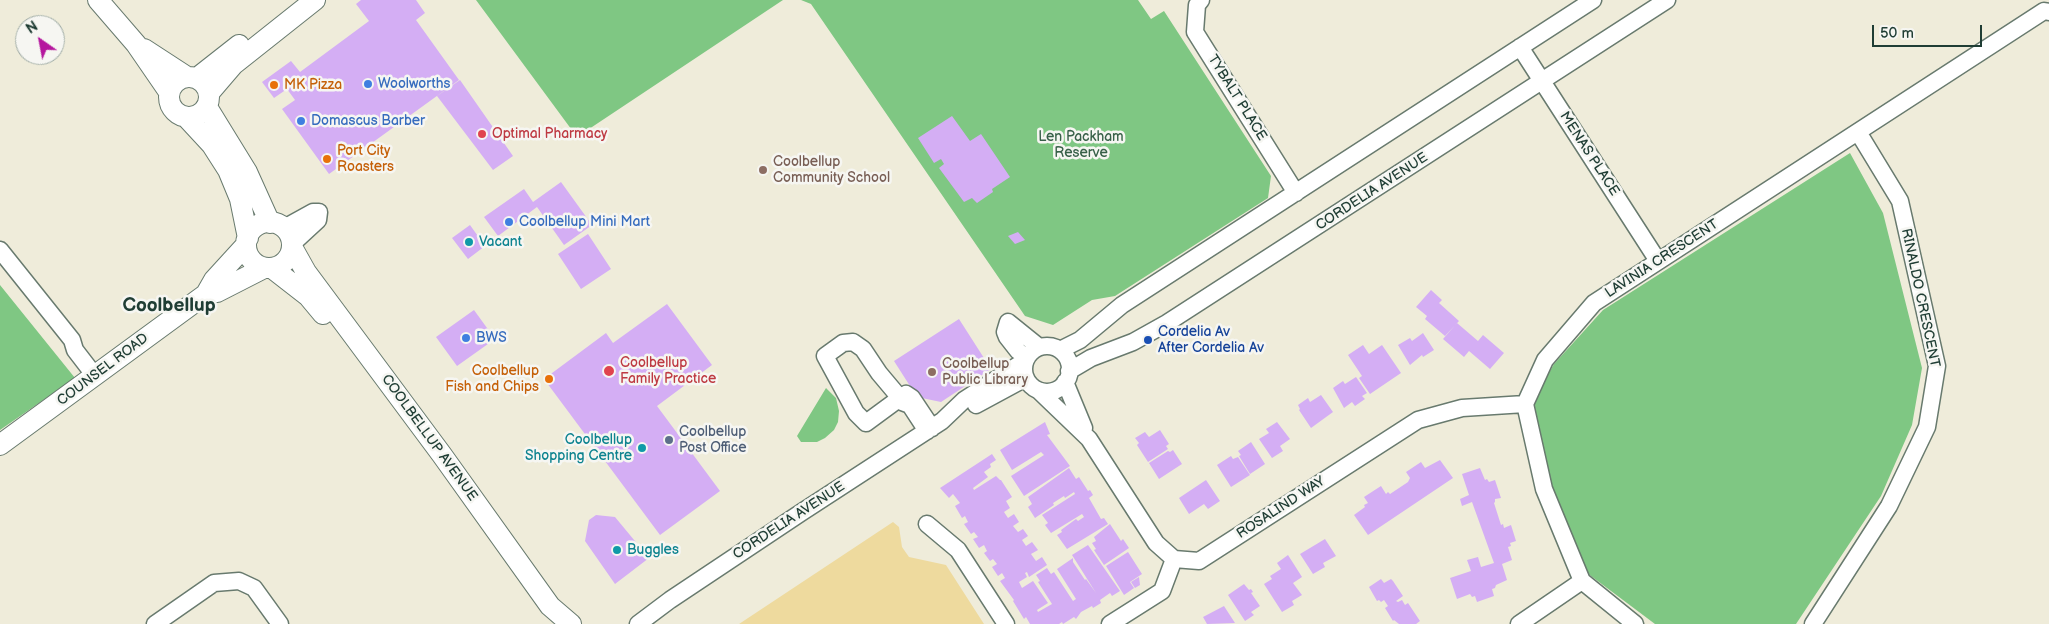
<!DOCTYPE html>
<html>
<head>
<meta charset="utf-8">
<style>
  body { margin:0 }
  #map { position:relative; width:2049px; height:624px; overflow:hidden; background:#efecda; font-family:"Balsamiq Sans",sans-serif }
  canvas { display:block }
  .north { position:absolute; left:15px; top:15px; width:50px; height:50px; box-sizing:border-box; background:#f6f6f2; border:1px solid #a0aca6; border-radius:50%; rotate:327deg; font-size:14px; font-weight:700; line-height:20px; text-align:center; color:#1f3d34 }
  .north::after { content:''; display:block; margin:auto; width:18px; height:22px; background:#b5179e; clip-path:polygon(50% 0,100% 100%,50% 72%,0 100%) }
  .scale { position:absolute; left:1872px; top:25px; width:110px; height:22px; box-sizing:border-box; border:2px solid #1f3d34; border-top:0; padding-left:6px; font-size:15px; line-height:18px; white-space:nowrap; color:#1f3d34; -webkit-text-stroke:4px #f6f6f2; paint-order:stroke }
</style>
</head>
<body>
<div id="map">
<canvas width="2049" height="624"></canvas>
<div class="north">N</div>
<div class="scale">50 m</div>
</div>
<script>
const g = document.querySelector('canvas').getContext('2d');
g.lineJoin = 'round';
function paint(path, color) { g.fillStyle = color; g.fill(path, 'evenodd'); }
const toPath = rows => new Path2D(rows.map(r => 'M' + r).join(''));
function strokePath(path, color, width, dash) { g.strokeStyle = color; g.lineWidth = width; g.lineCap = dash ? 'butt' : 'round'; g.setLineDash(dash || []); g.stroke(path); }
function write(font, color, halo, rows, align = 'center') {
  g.font = font + ' "Balsamiq Sans",sans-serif'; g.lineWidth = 5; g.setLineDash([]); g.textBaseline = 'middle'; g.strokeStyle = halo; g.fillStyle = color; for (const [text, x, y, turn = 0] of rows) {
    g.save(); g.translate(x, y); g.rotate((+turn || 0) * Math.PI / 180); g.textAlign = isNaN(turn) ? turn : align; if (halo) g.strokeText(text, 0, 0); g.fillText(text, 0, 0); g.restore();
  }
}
paint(toPath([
  [476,0,783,0,577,137],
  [801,0,1138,0,1151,19,1164,11,1271,176,1268,198,1115,296,1092,300,1053,325,1025,316,811,4],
  [1850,153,1883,213,1922,368,1912,425,1881,496,1796,624,1655,624,1587,573,1551,484,1532,402,1554,364,1603,310],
  [0,285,75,378,0,430],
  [826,388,836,398,839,411,838,422,834,430,825,438,817,442,801,442,797,436]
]), '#7fc783');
paint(toPath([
  [893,522,899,527,902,547,909,557,946,565,984,624,739,624]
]), '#eeda9e');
paint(toPath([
  [361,0,416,0,425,13,416,20,459,80,329,174,282,109,295,100,287,89,274,98,262,82,291,61,300,72,369,21,356,4],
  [460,80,513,156,493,170,437,96],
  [952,116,970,141,981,134,1010,177,992,189,993,192,977,203,972,198,964,202,939,168,944,164,941,159,934,163,918,138],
  [561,182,592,225,564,245,537,207,498,236,484,217,524,189,533,202],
  [470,225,485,246,468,259,452,238],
  [1018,232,1025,240,1015,244,1008,236],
  [588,234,611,269,581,289,558,254],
  [1431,290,1442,300,1439,303,1459,321,1445,336,1425,319,1427,316,1416,307],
  [667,304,712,365,657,406,720,491,660,535,544,379,606,333,613,343],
  [474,310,495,339,457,366,436,337],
  [959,319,991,369,941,402,917,397,894,361],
  [1457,323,1478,341,1483,335,1504,353,1490,369,1469,351,1464,357,1443,339],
  [1423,333,1434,350,1423,357,1422,355,1410,365,1398,345,1410,338,1412,341],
  [1363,345,1369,354,1382,345,1401,373,1370,394,1359,378,1362,376,1348,355],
  [1356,377,1367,393,1362,396,1365,399,1355,406,1352,402,1344,408,1333,388,1343,381,1345,384],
  [1321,395,1333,412,1311,428,1299,410,1300,409,1298,405,1308,398,1310,402],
  [1045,422,1050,434,1047,435,1070,466,1024,496,1011,476,1044,455,1041,452,1012,470,1000,450],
  [1277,422,1290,439,1280,446,1283,451,1272,458,1259,439,1269,433,1266,429],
  [1160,430,1169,444,1166,446,1168,449,1148,462,1137,445,1139,443,1135,438,1145,432,1149,437],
  [1251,442,1265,464,1250,474,1239,456,1241,455,1238,451],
  [1173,450,1182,464,1159,479,1149,463,1168,451,1170,452],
  [992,454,996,460,990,464,991,467,984,472,988,477,973,488,974,490,996,476,1000,480,1001,480,1012,497,1006,501,1010,508,1004,512,1008,518,1014,514,1019,522,1013,526,1018,532,1023,529,1028,536,1022,540,1026,546,1032,542,1038,550,1031,554,1036,561,1042,557,1047,565,1029,577,1027,572,1025,573,1027,577,1019,582,1022,588,1033,581,1048,603,1037,610,1038,612,1052,604,1038,582,1040,581,1036,575,1047,568,1051,574,1054,572,1073,601,1076,599,1057,569,1073,558,1073,562,1085,580,1086,579,1096,593,1072,555,1088,545,1120,591,1112,596,1110,593,1100,600,1101,603,1093,608,1092,606,1081,612,1076,619,1074,617,1063,624,1062,622,1059,624,1030,624,1026,617,1024,619,1013,601,1014,600,1000,581,1005,578,1002,573,998,576,992,567,997,564,993,559,990,561,984,553,987,551,984,545,979,548,973,539,978,537,974,532,971,534,964,524,968,522,965,516,962,518,955,506,960,503,953,494,949,498,940,488],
  [1231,456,1233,459,1238,457,1250,475,1231,487,1217,465],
  [1440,460,1453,478,1368,535,1354,515,1365,507,1364,505,1368,503,1364,497,1381,486,1386,494,1388,492,1390,494,1408,482,1410,478,1406,472,1421,462,1425,468],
  [1069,468,1076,479,1079,477,1088,491,1090,490,1093,495,1089,498,1101,519,1104,518,1108,524,1067,549,1057,535,1062,532,1061,530,1076,519,1078,521,1084,517,1082,514,1051,533,1045,525,1048,523,1042,515,1075,494,1074,492,1065,498,1064,496,1053,503,1054,505,1035,518,1028,507,1032,504,1028,497],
  [1480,468,1485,480,1487,479,1489,482,1495,480,1501,498,1495,499,1495,502,1494,503,1501,525,1503,524,1504,528,1511,525,1516,541,1510,543,1511,546,1508,547,1512,560,1502,564,1507,580,1496,585,1495,588,1492,589,1494,596,1477,602,1475,596,1472,597,1470,594,1457,599,1450,578,1471,571,1467,560,1478,557,1481,567,1494,563,1472,502,1462,506,1460,499,1469,495,1462,474],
  [1206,480,1220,501,1208,509,1204,504,1189,514,1179,498],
  [596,515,615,517,649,558,615,584,585,541,589,520],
  [1110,524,1121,541,1123,539,1129,548,1104,565,1094,550,1096,549,1092,543,1096,541,1094,537],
  [1325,539,1336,556,1323,563,1325,567,1313,574,1300,554],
  [1128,552,1142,574,1130,582,1134,588,1124,595,1106,566],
  [1288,555,1302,577,1293,583,1302,595,1292,601,1294,605,1282,612,1264,584,1272,579,1270,576,1281,569,1277,563],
  [1139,577,1140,585,1135,588,1131,582],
  [1381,579,1384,583,1391,579,1393,581,1403,596,1396,601,1398,602,1402,600,1405,605,1408,603,1420,621,1416,624,1399,624,1394,620,1393,621,1385,608,1388,606,1384,600,1381,602,1379,600,1377,601,1369,587],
  [1244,584,1249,590,1251,589,1253,592,1251,593,1260,606,1251,612,1254,615,1245,621,1228,595],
  [1224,606,1235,623,1207,624,1203,617]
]), '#d4aef4');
const minor = toPath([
  [1201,0,1197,5,1195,32,1296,193],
  [1520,47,1658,261],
  [284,228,313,212,319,212,318,220,292,244],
  [0,250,72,340,75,350,95,376],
  '1024 369a23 23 0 1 1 46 0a23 23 0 1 1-46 0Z',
  [1060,350,1080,340,1122,305,1593,0],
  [1027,358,1018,351,1007,337,1005,332,1008,322,1039,347],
  [1069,371,1091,358,1133,342,1167,323,1667,0],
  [1065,382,1084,428],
  [1038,390,1089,439,1156,543,1174,559,1199,561,1418,420,1462,408,1525,404],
  [976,405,1026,378],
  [927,431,910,405,902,402,900,398,879,373,863,349,853,342,843,343,825,356,856,413,866,423,900,398,906,394,912,398,932,428],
  [927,524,958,550,1006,624],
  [155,624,214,583,239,581,254,588,280,624],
  [638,624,670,600,802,512,942,421,964,400,1026,360],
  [1110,624,1162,591,1174,559],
  [1519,624,1582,581],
  [1635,624,1582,581,1544,489,1525,404,1545,360,1594,303,2044,11,2049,12],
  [1813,624,1889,506,1927,427,1937,366,1900,201,1858,132]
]);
const tertiary = toPath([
  [98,0,136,44,169,92],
  [144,49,187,77],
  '169 97a20 20 0 1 1 40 0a20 20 0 1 1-40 0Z',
  [197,78,239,45],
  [209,93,233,65,315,0],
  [207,107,247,172,270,223],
  [187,118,212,145,228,170,240,199,248,238],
  '246 245a23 23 0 1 1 46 0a23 23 0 1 1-46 0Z',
  [292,247,306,272,442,455,550,606,571,624],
  [272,268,308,296,323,314],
  [206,294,214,280,246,245],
  [0,445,206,294,217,292,264,268]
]);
strokePath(minor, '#687a6e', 19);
strokePath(tertiary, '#687a6e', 22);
strokePath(minor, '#fff', 16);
strokePath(tertiary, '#fff', 20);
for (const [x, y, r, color] of [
  [368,84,5,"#3f7fe0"],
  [274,85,5,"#e8710a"],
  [301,121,5,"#3f7fe0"],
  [482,134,5,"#e0444e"],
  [327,159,5,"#e8710a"],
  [763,170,5,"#8d6e63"],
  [509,222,5,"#3f7fe0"],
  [469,242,5,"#0f9aa8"],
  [466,338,5,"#3f7fe0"],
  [1148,340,5,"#1a4fb4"],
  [609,371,6,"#e0444e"],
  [932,372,5,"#8d6e63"],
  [549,379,5,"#e8710a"],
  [669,440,5,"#5c6f8a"],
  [642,448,5,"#0f9aa8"],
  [617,550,5,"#0f9aa8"]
]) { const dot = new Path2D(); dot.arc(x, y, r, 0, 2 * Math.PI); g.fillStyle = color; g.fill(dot); strokePath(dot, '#f6f6f2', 2); }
write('14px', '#366cbe', '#f6f6f2', [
  ["Woolworths",378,84],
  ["Domascus Barber",311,121],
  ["Coolbellup Mini Mart",519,222],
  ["BWS",476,338]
], 'left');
write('14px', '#c56008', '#f6f6f2', [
  ["MK Pizza",284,85],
  ["Port City",337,151],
  ["Roasters",337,167],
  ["Coolbellup",539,371,"right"],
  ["Fish and Chips",539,387,"right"]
], 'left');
write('14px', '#1f3d34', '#f6f6f2', [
  ["TYBALT PLACE",1237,98,58],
  ["MENAS PLACE",1589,154,57],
  ["CORDELIA AVENUE",1372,192,-33],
  ["LAVINIA CRESCENT",1662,259,-33],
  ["RINALDO CRESCENT",1920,298,78],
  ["COUNSEL ROAD",103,370,-37],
  ["COOLBELLUP AVENUE",429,438,54],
  ["ROSALIND WAY",1281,508,-33],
  ["CORDELIA AVENUE",789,521,-33]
]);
write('14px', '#be3a42', '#f6f6f2', [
  ["Optimal Pharmacy",492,134],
  ["Coolbellup",620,363],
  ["Family Practice",620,379]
], 'left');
write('14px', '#376048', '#f6f6f2', [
  ["Len Packham",1081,137],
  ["Reserve",1081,153]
]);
write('14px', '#785e54', '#f6f6f2', [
  ["Coolbellup",773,162],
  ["Community School",773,178],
  ["Coolbellup",942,364],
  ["Public Library",942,380]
], 'left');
write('14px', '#0d838f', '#f6f6f2', [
  ["Vacant",479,242],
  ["Coolbellup",632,440,"right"],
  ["Shopping Centre",632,456,"right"],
  ["Buggles",627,550]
], 'left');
write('14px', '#164399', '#f6f6f2', [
  ["Cordelia Av",1158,332],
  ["After Cordelia Av",1158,348]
], 'left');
write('14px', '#4e5e75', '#f6f6f2', [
  ["Coolbellup",679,432],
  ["Post Office",679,448]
], 'left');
write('bold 19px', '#1f3d34', '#f6f6f2', [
  ["Coolbellup",169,306]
]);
</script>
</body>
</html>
